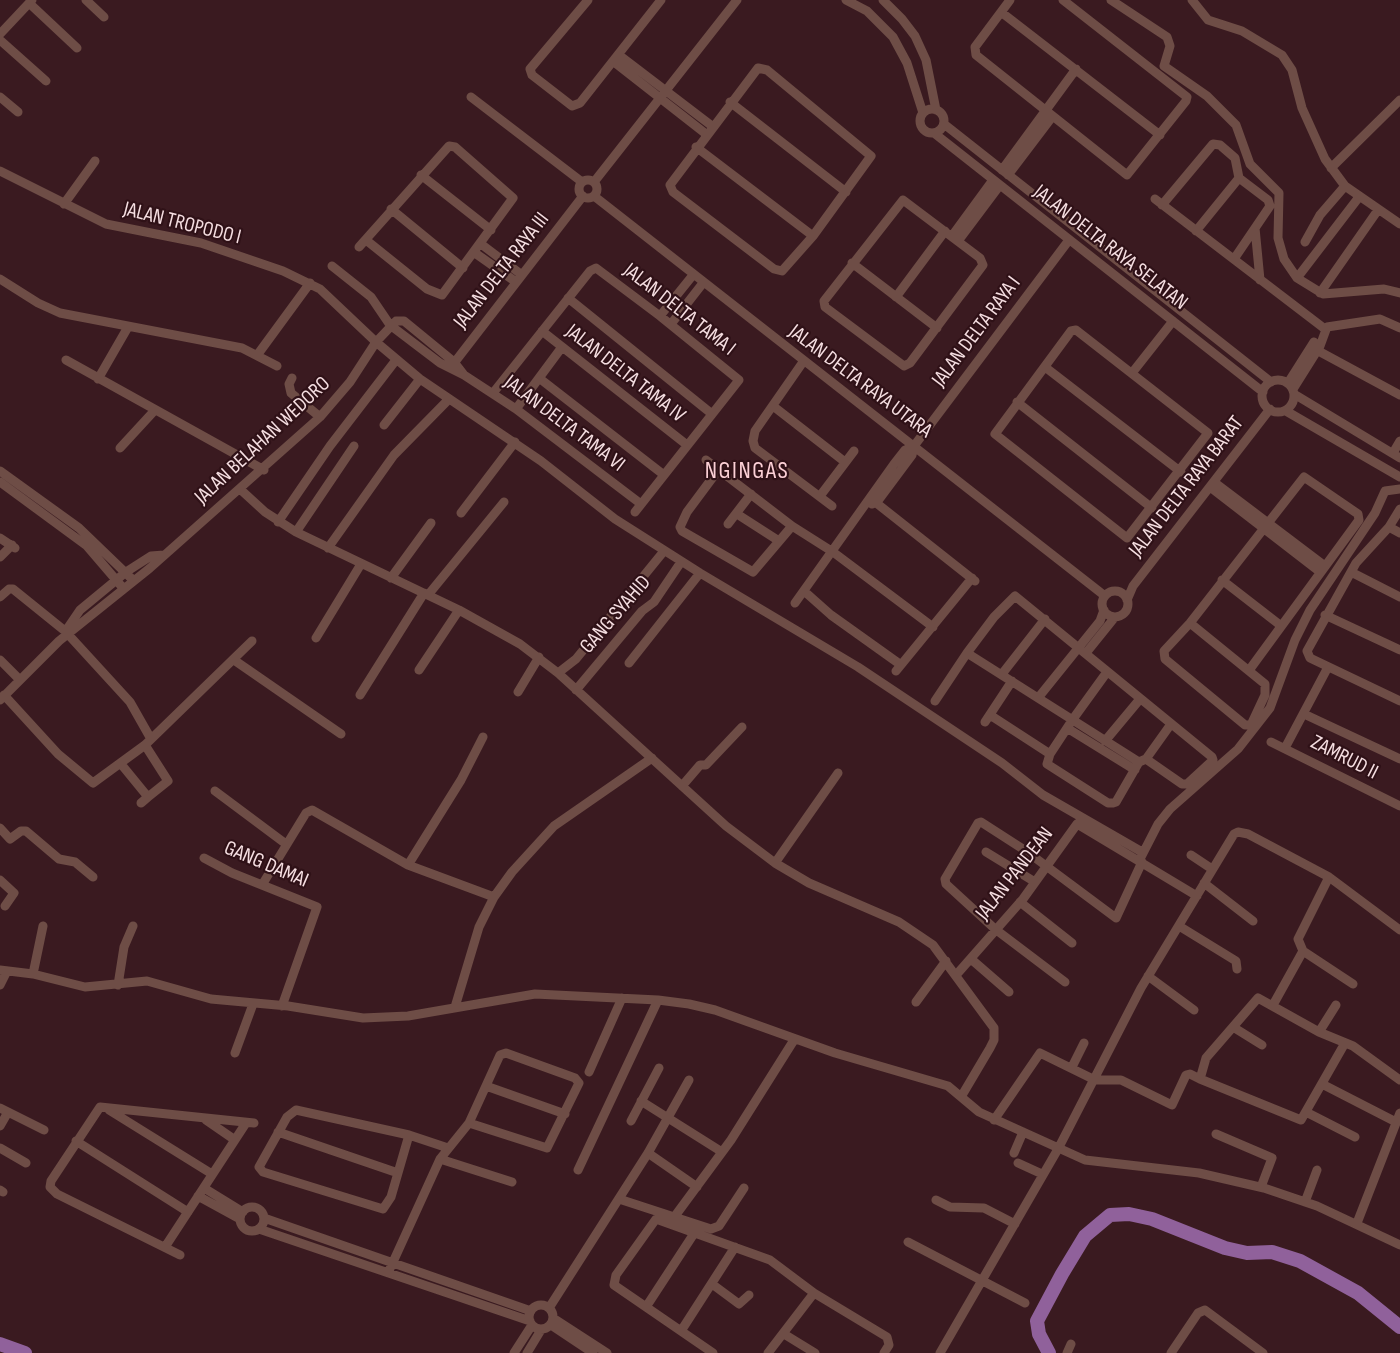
<!DOCTYPE html>
<html>
<head>
<meta charset="utf-8">
<style>
  body { margin:0 }
  canvas { display:block; background:#3a1a20 }
</style>
</head>
<body>
<canvas width="1400" height="1353"></canvas>
<script>
const g = document.querySelector('canvas').getContext('2d');
g.lineJoin = 'round';
const toPath = rows => new Path2D(rows.map(r => 'M' + r).join(''));
function strokePath(path, color, width, dash) { g.strokeStyle = color; g.lineWidth = width; g.lineCap = dash ? 'butt' : 'round'; g.setLineDash(dash || []); g.stroke(path); }
function write(font, color, halo, rows, align = 'center') {
  g.font = font + ' "Sofia Sans Condensed",sans-serif'; g.lineWidth = 4.5; g.setLineDash([]); g.textBaseline = 'middle'; g.strokeStyle = halo; g.fillStyle = color; for (const [text, x, y, turn = 0] of rows) {
    g.save(); g.translate(x, y); g.rotate((+turn || 0) * Math.PI / 180); g.textAlign = isNaN(turn) ? turn : align; if (halo) g.strokeText(text, 0, 0); g.fillText(text, 0, 0); g.restore();
  }
}
strokePath(toPath([
  [0,1344,25,1353],
  [1049,1353,1039,1334,1037,1321,1062,1274,1085,1236,1110,1215,1129,1214,1152,1219,1225,1248,1247,1253,1272,1252,1300,1261,1358,1293,1400,1327]
]), '#90619b', 14);
strokePath(toPath([
  [86,0,104,17],
  [588,0,530,69,532,75,572,106,580,103,661,0],
  [846,0,867,11,893,37,907,63,923,113],
  [883,0,902,19,915,36,926,60,936,110],
  [1010,0,975,47,976,55,1127,175,1186,101,1187,97,1063,0],
  [1111,0,1167,37,1170,46,1164,66,1207,96,1236,125,1250,164,1279,193,1278,238,1284,259,1297,278,1323,294,1384,289,1400,293],
  [1192,0,1208,20,1242,31,1282,55,1292,70,1302,108,1325,159,1345,186,1400,224],
  [29,3,77,48],
  [1001,12,1160,135],
  [0,34,32,0],
  [0,40,46,81],
  [619,55,712,126],
  [614,62,706,134],
  [758,68,767,70,871,156,813,236,782,271,774,269,673,192,670,185,758,68],
  [0,97,18,112],
  [471,97,582,182],
  [730,102,846,192],
  '920 121a12 12 0 1 1 24 0a12 12 0 1 1-24 0Z',
  [944,124,1271,382],
  [934,133,1263,392],
  [696,147,813,236],
  [1331,168,1400,100],
  [1002,170,1076,69],
  [0,171,106,224,201,243,283,271,320,289,376,342,420,379,541,461,615,519,700,573,858,667,1002,763,1043,795,1142,852],
  [421,175,491,230],
  [1008,175,1052,117],
  '579 189a9 9 0 1 1 18 0a9 9 0 1 1-18 0Z',
  [594,182,737,0],
  [594,196,1105,596],
  [1155,199,1325,329],
  [903,200,980,258,983,265,910,363,904,366,825,307,824,301,903,200],
  [64,204,95,161],
  [1162,205,1213,144,1220,145,1235,158,1239,178],
  [391,209,463,268],
  [1255,228,1260,280],
  [1196,231,1239,178,1268,200,1270,206,1234,259],
  [952,236,993,180],
  [958,241,1000,185],
  [1305,242,1320,215,1345,186],
  [481,244,522,275],
  [359,247,449,146,455,147,513,198,442,295,427,289,366,240],
  [475,253,516,282],
  [852,263,937,328],
  [332,266,371,297,390,325,440,363,464,375,516,409,641,504],
  [1297,278,1359,197],
  [0,279,38,303,60,313,242,348,277,366],
  [1320,293,1378,210],
  [896,297,945,231],
  [568,298,712,414],
  [660,316,693,275],
  [671,324,703,283],
  [1076,330,1208,433,1127,538,995,434,1071,331,1076,330],
  [542,331,687,445],
  [1311,347,1400,395],
  [258,354,310,283],
  [66,360,264,470],
  [803,362,755,431,753,441,755,448,832,506],
  [451,367,583,196],
  [1045,367,1181,472],
  [1132,373,1173,321],
  [292,378,289,384,291,393,320,417],
  [539,378,664,475],
  [98,379,128,327],
  '1262 396a16 16 0 1 1 32 0a16 16 0 1 1-32 0Z',
  [1288,383,1314,342],
  [1293,389,1320,346,1327,327,1380,319,1400,328],
  [493,393,590,271,596,268,660,316,739,380,635,512],
  [1294,394,1400,458],
  [1017,402,1152,508],
  [773,406,845,462],
  [516,409,562,347],
  [1286,411,1400,477],
  [384,425,420,379],
  [120,448,155,410],
  [1393,453,1400,441],
  [706,460,792,526,833,552,933,627],
  [719,469,687,512,680,527,682,531,753,572,792,526],
  [0,471,79,528,133,580],
  [0,482,87,546,123,588],
  [1214,482,1325,566],
  [1210,487,1320,572],
  [241,490,265,512,296,532,459,610,520,644,558,673,726,826,775,863,809,883,899,922,933,945,994,1028,994,1040,990,1048,961,1097],
  [820,496,854,451],
  [870,498,975,581],
  [872,504,877,502,912,455,914,446],
  [1400,509,1389,527,1356,563,1307,651,1310,658,1400,701],
  [461,513,515,442],
  [737,514,779,541],
  [278,522,330,446,396,360],
  [728,524,751,494],
  [1389,527,1400,533],
  [296,532,354,446],
  [0,538,15,548],
  [328,548,394,455,449,399],
  [0,557,12,545],
  [1351,572,1400,597],
  [391,578,431,523],
  [1222,580,1280,625],
  [804,591,831,615,901,665],
  '1102 604a13 13 0 1 1 26 0a13 13 0 1 1-26 0Z',
  [428,595,504,502],
  [0,597,9,589,13,589,65,631,130,702,151,739],
  [1127,600,1133,586,1270,409],
  [795,603,894,464,905,450,914,446,1069,240],
  [1325,615,1400,650],
  [1190,623,1265,684,1265,695,1251,725,1245,725,1165,659,1164,651,1190,623,1304,477,1358,514,1359,520,1250,669],
  [65,632,80,610,126,572,151,556,164,555],
  [316,638,361,564],
  [1086,653,1115,617],
  [0,660,19,679],
  [234,660,341,734],
  [629,663,700,573],
  [419,670,459,610],
  [896,671,972,578],
  [1107,672,1073,719,1050,754,1047,764,1108,803,1113,803,1116,802,1139,762],
  [558,673,576,659,664,551],
  [1002,674,1045,619],
  [576,690,642,611,654,602,681,562],
  [518,692,539,657],
  [4,695,58,754,93,783,145,745,252,641],
  [360,695,424,593],
  [1038,698,1100,621,1104,610],
  [0,700,59,641,150,568,320,417,350,382,376,342,396,321,404,321,454,362,464,375],
  [935,701,967,653,994,617,1015,596,1212,757,1213,760,1187,784,1182,784,1146,759,1139,762,967,653],
  [1304,714,1400,759],
  [990,715,1050,754],
  [985,722,1012,681],
  [1067,728,1135,770],
  [1105,741,1140,699],
  [1271,742,1400,806],
  [145,745,168,781,148,797],
  [1285,748,1328,667],
  [1146,759,1171,724],
  [121,764,148,797,141,803],
  [682,786,700,765,706,765,742,727],
  [215,791,286,844],
  [0,828,10,839,21,831,26,831,59,859,75,862,93,877],
  [986,852,1035,882],
  [1191,855,1212,869],
  [204,858,232,873,317,907,282,1006],
  [1139,861,1158,824,1170,809,1238,749,1270,708,1295,640,1310,610,1375,513,1385,491,1400,489],
  [775,863,838,773],
  [408,865,461,780,483,737],
  [1329,877,1298,939,1303,951,1353,984],
  [0,880,14,893,5,906],
  [1204,883,1253,921],
  [262,885,306,813,312,810,408,865,494,897],
  [1020,902,1072,943],
  [1179,926,1236,961,1237,969],
  [971,959,1009,992],
  [0,970,33,974,85,987,147,981,211,999,288,1006,363,1018,408,1016,535,994,658,1000,689,1004,715,1010,835,1053,948,1086,979,1112,1085,1160,1199,1173,1264,1188,1317,1206,1400,1245],
  [33,974,43,926],
  [957,974,1023,899,1077,824,1197,896],
  [1148,976,1194,1010],
  [1065,982,995,929,946,884,945,879,978,823,981,822,1026,851,1116,918,1142,862],
  [0,985,7,971],
  [118,985,124,947,133,926],
  [916,1002,946,961],
  [1273,1005,1303,951],
  [455,1007,479,927,494,897,512,872,554,826,652,758],
  [1233,1027,1262,1045],
  [1319,1032,1336,1005],
  [235,1053,253,1004],
  [1072,1067,1084,1043],
  [589,1072,622,998],
  [1200,1079,1301,1120,1345,1043],
  [1322,1084,1396,1122],
  [486,1086,565,1114],
  [641,1101,722,1152],
  [0,1108,44,1130],
  [109,1110,212,1174],
  [1306,1112,1355,1137],
  [206,1120,235,1140],
  [994,1120,1040,1053,1095,1080,1121,1080,1172,1105,1186,1075,1190,1074,1200,1079,1206,1058,1258,998,1319,1032,1353,1046,1400,1080],
  [631,1121,659,1068],
  [0,1126,8,1112],
  [278,1132,398,1173],
  [1216,1134,1272,1158,1261,1187],
  [409,1135,391,1197,383,1209,263,1172,259,1167,287,1117,296,1110,409,1135,448,1148],
  [76,1141,188,1212],
  [0,1148,26,1163],
  [648,1153,697,1187],
  [1014,1153,1023,1132],
  [440,1159,512,1182],
  [1018,1163,1042,1174],
  [578,1170,658,1000],
  [204,1188,243,1212],
  [0,1190,3,1192],
  [198,1196,240,1219],
  [619,1199,711,1229,719,1226,744,1188],
  [936,1200,950,1207,984,1208,1015,1224],
  [1305,1202,1317,1170],
  '240 1219a12 12 0 1 1 24 0a12 12 0 1 1-24 0Z',
  [675,1216,731,1140,794,1040],
  [264,1218,531,1311],
  [1357,1223,1400,1113],
  [259,1229,530,1321],
  [908,1242,1025,1303],
  [165,1247,246,1123],
  [180,1255,57,1194,50,1187,51,1181,100,1107,254,1123],
  [388,1273,440,1159,469,1123,500,1055,506,1053,575,1078,579,1083,547,1148,469,1123],
  [712,1284,739,1304,749,1295],
  '529 1317a12 12 0 1 1 24 0a12 12 0 1 1-24 0Z',
  [646,1307,695,1232],
  [549,1308,648,1153,689,1080],
  [553,1318,607,1353],
  [551,1325,593,1353],
  [681,1331,735,1247],
  [784,1334,815,1353],
  [514,1353,532,1325],
  [527,1353,541,1330],
  [713,1353,614,1285,616,1275,656,1219,770,1260,814,1293,887,1337,889,1345,884,1353],
  [768,1353,814,1293],
  [940,1353,1058,1149,1141,988,1234,834,1238,832,1248,834,1329,877,1400,930],
  [1067,1353,1071,1344],
  [1171,1353,1198,1313,1205,1310,1263,1353]
]), '#6e4d46', 9);
write('21px', '#f5dee1', '#2f1117', [
  ["JALAN TROPODO I",182,224,14],
  ["JALAN DELTA RAYA SELATAN",1110,248,38],
  ["JALAN DELTA RAYA III",502,271,-52],
  ["JALAN DELTA TAMA I",679,310,38],
  ["JALAN DELTA RAYA I",977,332,-53],
  ["JALAN DELTA TAMA IV",625,374,38],
  ["JALAN DELTA RAYA UTARA",860,382,37],
  ["JALAN DELTA TAMA VI",564,424,37],
  ["JALAN BELAHAN WEDORO",263,441,-43],
  ["JALAN DELTA RAYA BARAT",1187,487,-52],
  ["GANG SYAHID",616,615,-49],
  ["ZAMRUD II",1344,758,27],
  ["GANG DAMAI",266,865,23],
  ["JALAN PANDEAN",1015,874,-52]
]);
g.letterSpacing = '1.5px';
write('24px', '#fcd0d6', '#2f1117', [
  ["NGINGAS",747,472]
]);
g.letterSpacing = '0px';
</script>
</body>
</html>
